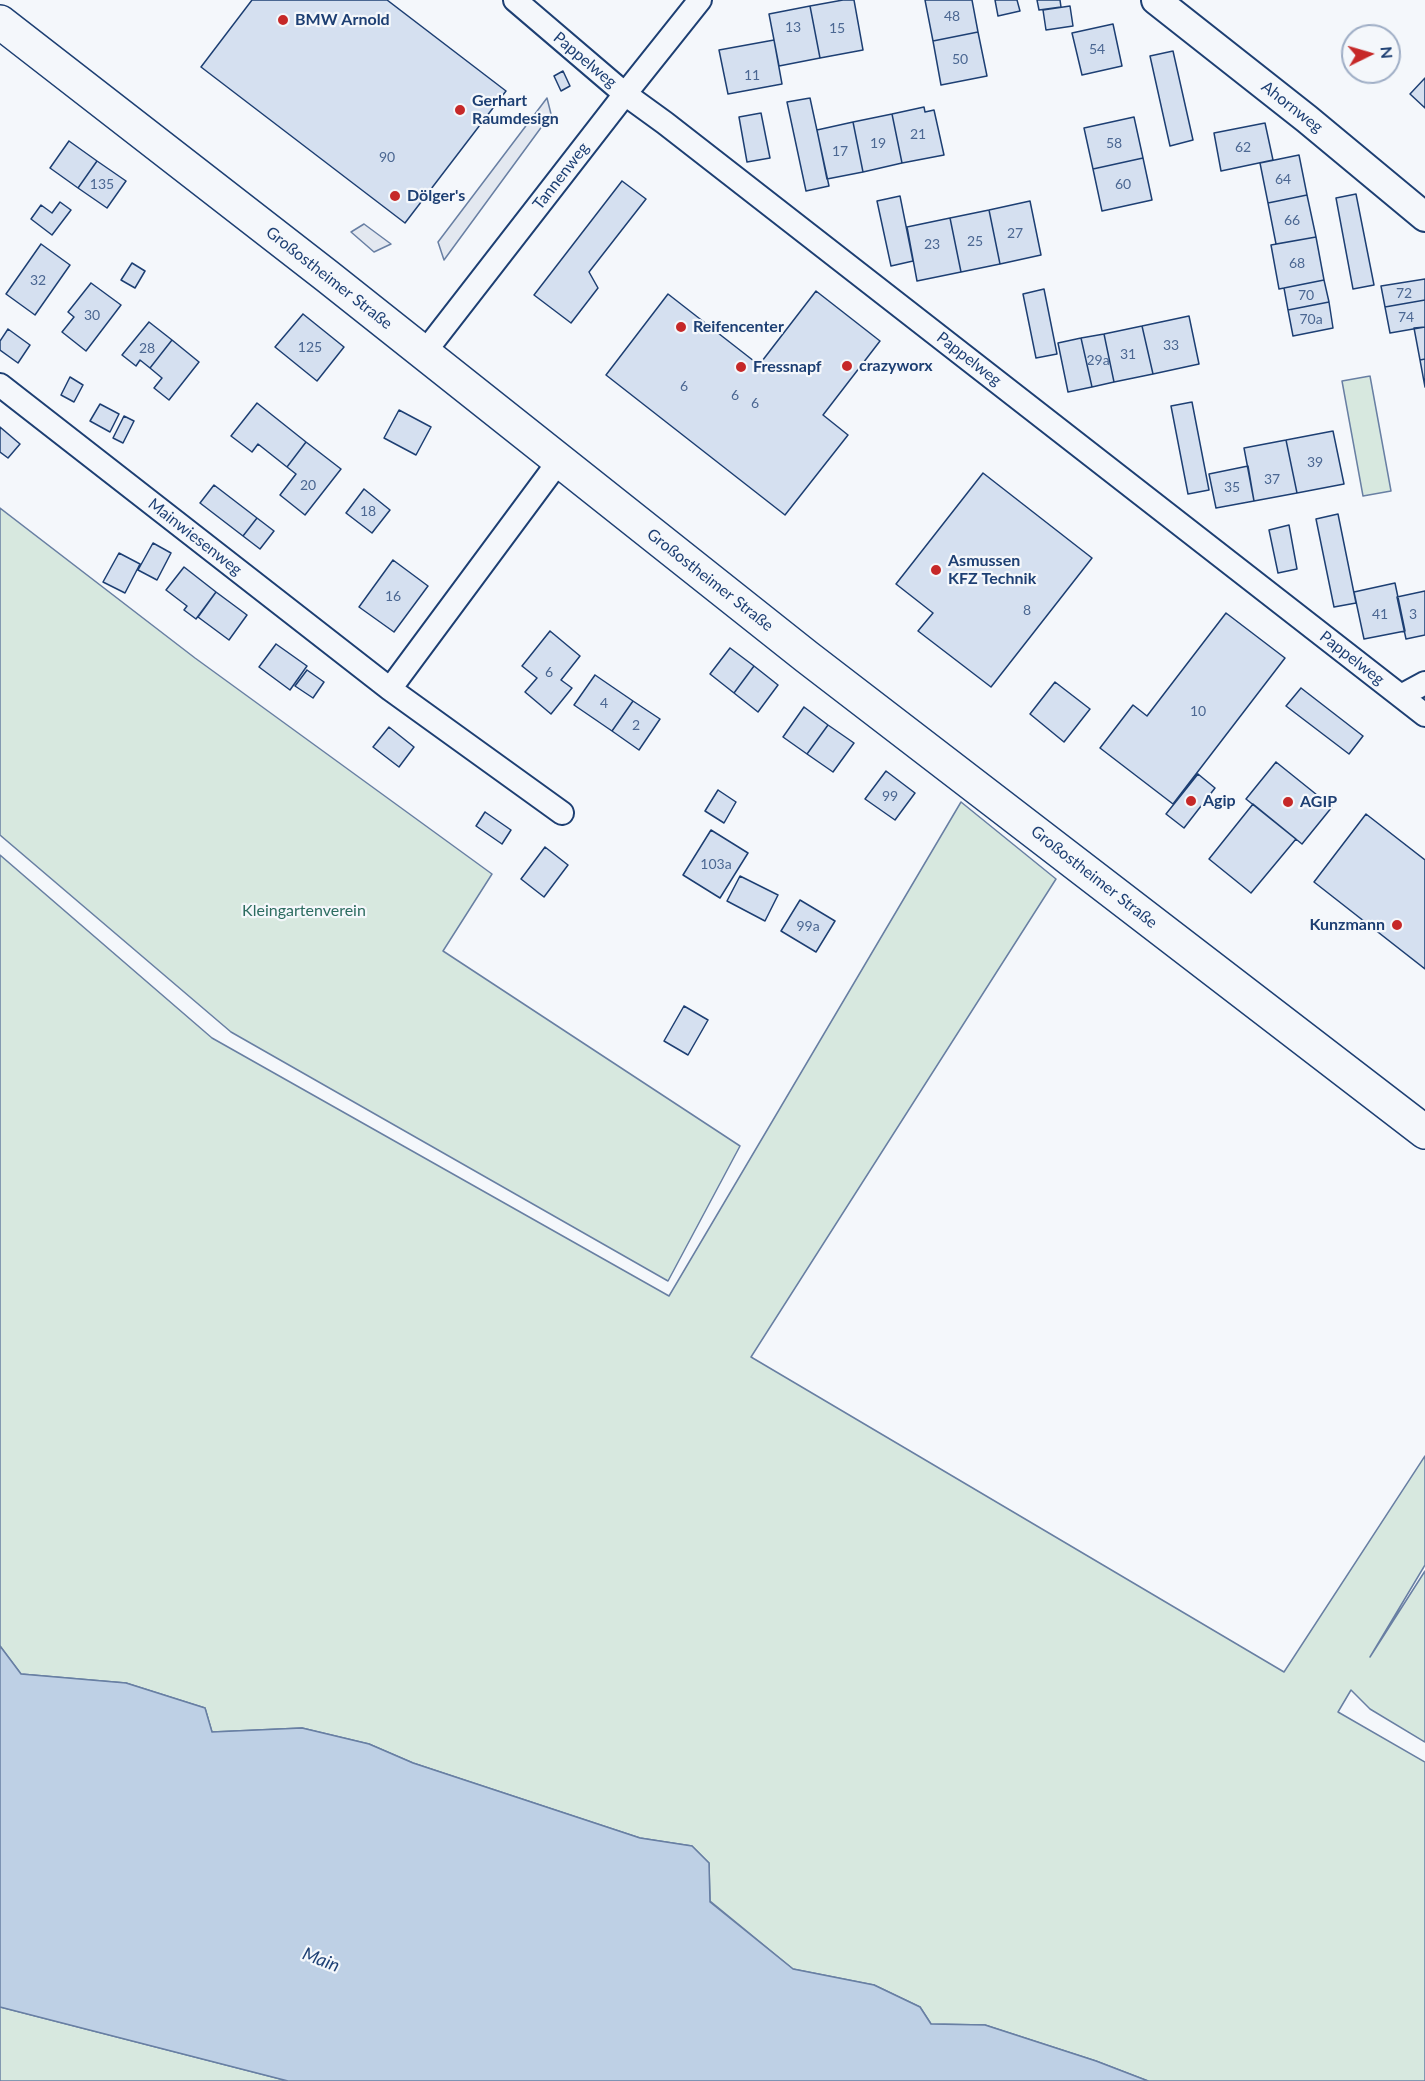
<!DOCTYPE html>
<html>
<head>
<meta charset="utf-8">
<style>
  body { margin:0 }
  #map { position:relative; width:1425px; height:2081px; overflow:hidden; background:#f4f7fb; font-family:Lato,sans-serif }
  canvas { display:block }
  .north { position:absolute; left:1341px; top:24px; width:60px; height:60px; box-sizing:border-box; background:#f4f7fb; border:2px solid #9eadc5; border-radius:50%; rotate:85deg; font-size:16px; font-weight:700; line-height:24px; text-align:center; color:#1d3f73 }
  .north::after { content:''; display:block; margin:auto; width:21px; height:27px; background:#c62828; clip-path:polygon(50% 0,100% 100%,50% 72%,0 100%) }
</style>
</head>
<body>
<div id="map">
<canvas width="1425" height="2081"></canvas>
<div class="north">N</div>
</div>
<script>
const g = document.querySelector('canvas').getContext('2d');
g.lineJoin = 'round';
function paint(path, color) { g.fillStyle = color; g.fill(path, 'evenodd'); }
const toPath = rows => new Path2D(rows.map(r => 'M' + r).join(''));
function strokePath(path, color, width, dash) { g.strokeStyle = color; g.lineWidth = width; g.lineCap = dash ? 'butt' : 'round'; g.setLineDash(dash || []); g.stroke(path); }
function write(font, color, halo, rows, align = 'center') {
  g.font = font + ' Lato,sans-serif'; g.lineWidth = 4.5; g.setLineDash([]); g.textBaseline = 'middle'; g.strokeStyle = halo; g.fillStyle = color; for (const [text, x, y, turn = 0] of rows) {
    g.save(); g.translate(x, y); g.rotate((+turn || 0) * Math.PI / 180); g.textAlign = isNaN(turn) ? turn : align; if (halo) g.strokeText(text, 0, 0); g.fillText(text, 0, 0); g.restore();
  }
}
const green = toPath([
  [1370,376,1391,491,1363,496,1342,381,1370,376],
  [0,508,195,658,492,874,443,951,740,1146,668,1281,231,1032,0,835,0,508],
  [961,802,1056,879,751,1357,1284,1672,1425,1456,1425,1565,1370,1657,1425,1571,1425,1742,1370,1709,1351,1690,1338,1712,1425,1762,1425,2081,1148,2081,1096,2061,985,2025,931,2024,920,2007,874,1985,793,1969,710,1901,709,1863,692,1846,640,1838,413,1763,369,1744,302,1728,212,1732,205,1708,126,1683,21,1674,0,1646,0,855,212,1038,669,1296,961,802],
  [0,2007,288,2081,0,2081,0,2007]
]);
paint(green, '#d7e8df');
strokePath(green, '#687fa3', 1.5);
const parking = toPath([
  [547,98,551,114,444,260,438,242,547,98],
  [364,224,391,244,374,252,351,232,364,224]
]);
paint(parking, '#e3e8f0');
strokePath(parking, '#687fa3', 1.5);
const water = toPath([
  [0,1646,21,1674,126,1683,205,1708,212,1732,302,1728,369,1744,413,1763,640,1838,692,1846,709,1863,710,1902,793,1969,874,1985,920,2007,931,2024,985,2025,1096,2061,1148,2081,288,2081,0,2007,0,1646]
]);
paint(water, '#bed0e5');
strokePath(water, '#687fa3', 1.5);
const building = toPath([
  [252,0,387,0,506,91,405,223,201,67,252,0],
  [843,0,854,0,863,50,820,58,810,6,843,0],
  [925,0,972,0,978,32,933,41,925,0],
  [995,0,1017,0,1020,11,998,16,995,0],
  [1037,0,1060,0,1061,7,1039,10,1037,0],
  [810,6,820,58,779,66,769,14,810,6],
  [1070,6,1073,26,1046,30,1043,10,1070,6],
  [1113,24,1122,66,1082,75,1072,33,1113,24],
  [978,32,987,76,941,85,933,41,978,32],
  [774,40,782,84,728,94,719,50,774,40],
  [1173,51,1193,140,1170,146,1150,56,1173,51],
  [563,71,570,86,561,91,554,76,563,71],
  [1425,78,1425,108,1410,94,1425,78],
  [810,98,829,186,806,191,787,102,810,98],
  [924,107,925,112,934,110,944,155,902,163,892,114,924,107],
  [761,113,770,158,747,162,739,117,761,113],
  [892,114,902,163,863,172,853,122,892,114],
  [1134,117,1143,158,1093,169,1084,128,1134,117],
  [853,122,863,172,827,179,817,130,853,122],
  [1265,123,1273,160,1221,171,1214,133,1265,123],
  [69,141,97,161,78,188,50,168,69,141],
  [1299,155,1307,195,1268,203,1260,163,1299,155],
  [1143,158,1152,200,1102,211,1093,169,1143,158],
  [97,161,126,181,107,208,78,188,97,161],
  [622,181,646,199,589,272,598,288,571,323,534,295,622,181],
  [1356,194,1374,285,1353,289,1336,198,1356,194],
  [1307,195,1316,237,1276,244,1268,203,1307,195],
  [900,196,913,261,891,266,877,201,900,196],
  [1030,201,1041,255,1000,264,989,210,1030,201],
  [60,202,71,210,52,235,31,219,41,205,52,213,60,202],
  [989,210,1000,264,961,272,950,218,989,210],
  [950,218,961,272,917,281,907,227,950,218],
  [1316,237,1324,280,1279,289,1271,245,1316,237],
  [41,244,70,265,35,315,6,294,41,244],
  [132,263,145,271,135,288,121,280,132,263],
  [1425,279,1425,300,1385,307,1381,286,1425,279],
  [1324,280,1329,302,1288,310,1284,288,1324,280],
  [91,283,121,305,86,351,62,332,74,317,68,312,91,283],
  [1044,289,1057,354,1036,358,1023,294,1044,289],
  [816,291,880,341,823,415,848,435,785,515,606,375,668,294,759,365,816,291],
  [1425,300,1425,327,1390,333,1385,307,1425,300],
  [1329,302,1333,328,1293,336,1288,310,1329,302],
  [303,314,344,347,317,381,275,347,303,314],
  [1189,316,1199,364,1153,374,1142,326,1189,316],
  [149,322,172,340,150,368,140,360,136,366,122,355,149,322],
  [1142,326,1153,374,1114,382,1104,334,1142,326],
  [1425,327,1425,359,1420,360,1414,328,1425,327],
  [8,329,30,345,18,363,0,350,0,341,8,329],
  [1104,334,1114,382,1092,387,1081,338,1104,334],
  [1081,338,1092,387,1068,392,1058,343,1081,338],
  [172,340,199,362,169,400,154,388,162,378,150,368,172,340],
  [1425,359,1425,387,1420,360,1425,359],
  [70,377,83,385,74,402,61,395,70,377],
  [1192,402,1209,490,1188,494,1171,406,1192,402],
  [257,403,306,442,287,467,258,444,252,452,231,436,257,403],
  [100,404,119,414,110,432,90,421,100,404],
  [399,410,431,427,416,455,384,438,399,410],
  [124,416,134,421,123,443,113,438,124,416],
  [0,427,20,444,8,458,0,452,0,427],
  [1333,431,1344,484,1297,493,1286,440,1333,431],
  [1286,440,1297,493,1254,501,1244,448,1286,440],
  [306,442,341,469,305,515,280,495,296,474,287,467,306,442],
  [1248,466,1254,501,1216,508,1209,474,1248,466],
  [983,473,1092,558,991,687,918,631,933,613,896,584,983,473],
  [214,485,257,518,243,536,200,503,214,485],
  [364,489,390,510,372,533,346,513,364,489],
  [1338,514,1356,603,1334,607,1316,519,1338,514],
  [257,518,274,531,260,549,243,536,257,518],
  [1289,525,1297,569,1278,573,1269,530,1289,525],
  [153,543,171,553,157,580,138,570,153,543],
  [119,553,140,564,125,593,103,582,119,553],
  [393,560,428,586,394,632,359,607,393,560],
  [184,567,216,592,196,619,184,610,187,606,166,590,184,567],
  [1395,583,1405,631,1364,639,1354,592,1395,583],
  [1425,591,1425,635,1406,639,1397,597,1425,591],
  [216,592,247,615,229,640,198,617,216,592],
  [1226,613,1285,658,1173,804,1100,748,1133,705,1147,716,1226,613],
  [550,631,580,656,561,680,572,688,551,714,525,692,537,678,522,666,550,631],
  [276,644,307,666,290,690,259,667,276,644],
  [730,648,754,666,734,693,710,674,730,648],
  [754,666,778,685,758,712,734,693,754,666],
  [307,670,324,682,313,698,295,686,307,670],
  [595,675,633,701,612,731,574,705,595,675],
  [1055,682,1090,709,1064,742,1030,714,1055,682],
  [1301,688,1363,736,1349,754,1286,706,1301,688],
  [633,701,660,719,639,750,612,731,633,701],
  [804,707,828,725,807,754,783,737,804,707],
  [828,725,854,743,833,772,807,754,828,725],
  [389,727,414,747,399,767,373,747,389,727],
  [1276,762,1332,807,1302,844,1246,799,1276,762],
  [886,771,915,793,895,820,865,799,886,771],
  [1198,774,1215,788,1184,828,1166,814,1198,774],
  [718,790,736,802,724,823,705,811,718,790],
  [1253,804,1296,839,1251,893,1209,859,1253,804],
  [485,812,511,830,502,844,476,826,485,812],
  [1366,814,1425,860,1425,969,1314,882,1366,814],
  [711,830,748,853,720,898,683,875,711,830],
  [545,847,568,865,544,897,521,879,545,847],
  [740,876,778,895,765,921,727,901,740,876],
  [800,900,835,921,816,952,781,931,800,900],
  [684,1006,708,1020,688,1055,664,1041,684,1006]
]);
paint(building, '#d5e0f0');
strokePath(building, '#1d3f73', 1.5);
const minor = toPath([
  [515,0,625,94,665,123,1425,715],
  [424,353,625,94,700,0],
  [0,385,390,689,562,813],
  [390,689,559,461],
  [1401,696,1425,683]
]);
const tertiary = toPath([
  [1156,0,1307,119,1425,217]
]);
const secondary = toPath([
  [0,22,327,276,807,657,1425,1132]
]);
strokePath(minor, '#1d3f73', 26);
strokePath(tertiary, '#1d3f73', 32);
strokePath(secondary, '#1d3f73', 36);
strokePath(minor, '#f4f7fb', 22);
strokePath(tertiary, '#f4f7fb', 28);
strokePath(secondary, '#f4f7fb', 33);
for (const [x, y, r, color] of [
  [283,20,6,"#c62828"],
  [460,110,6,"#c62828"],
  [395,196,6,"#c62828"],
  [681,327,6,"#c62828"],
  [847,366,6,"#c62828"],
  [741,367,6,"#c62828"],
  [936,570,6,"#c62828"],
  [1191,801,6,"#c62828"],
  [1288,802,6,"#c62828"],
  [1397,925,6,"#c62828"]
]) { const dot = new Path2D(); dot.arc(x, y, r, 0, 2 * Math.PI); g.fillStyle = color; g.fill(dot); strokePath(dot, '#f4f7fb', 2); }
write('14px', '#4b6792', null, [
  ["48",952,16],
  ["13",793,27],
  ["15",837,28],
  ["54",1097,49],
  ["50",960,59],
  ["11",752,75],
  ["21",918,134],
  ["19",878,143],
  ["58",1114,143],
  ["62",1243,147],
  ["17",840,151],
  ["90",387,157],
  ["64",1283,179],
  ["135",102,184],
  ["60",1123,184],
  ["66",1292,220],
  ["27",1015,233],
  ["25",975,241],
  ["23",932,244],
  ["68",1297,263],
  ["32",38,280],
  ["72",1404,293],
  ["70",1306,295],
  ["30",92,315],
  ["74",1406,317],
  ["70a",1311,319],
  ["33",1171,345],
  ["125",310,347],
  ["28",147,348],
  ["31",1128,354],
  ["29a",1098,360],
  ["6",684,386],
  ["6",735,395],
  ["6",755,403],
  ["39",1315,462],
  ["37",1272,479],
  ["20",308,485],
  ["35",1232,487],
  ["18",368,511],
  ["16",393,596],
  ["8",1027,610],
  ["41",1380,614],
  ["3",1413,614],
  ["6",549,672],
  ["4",604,703],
  ["10",1198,711],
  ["2",636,725],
  ["99",890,796],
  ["103a",716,864],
  ["99a",808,926]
]);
write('bold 16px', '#1d3f73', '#f4f7fb', [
  ["BMW Arnold",295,20],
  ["Gerhart",472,101],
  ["Raumdesign",472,119],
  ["Dölger's",407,196],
  ["Reifencenter",693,327],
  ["crazyworx",859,366],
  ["Fressnapf",753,367],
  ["Asmussen",948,561],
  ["KFZ Technik",948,579],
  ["Agip",1203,801],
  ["AGIP",1300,802],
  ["Kunzmann",1385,925,"right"]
], 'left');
write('16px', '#1d3f73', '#f4f7fb', [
  ["Pappelweg",585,60,40],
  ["Ahornweg",1292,107,38],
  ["Tannenweg",561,176,-52],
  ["Großostheimer Straße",329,278,38],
  ["Pappelweg",969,359,38],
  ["Mainwiesenweg",195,537,38],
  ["Großostheimer Straße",710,580,38],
  ["Pappelweg",1352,658,38],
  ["Großostheimer Straße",1094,877,38]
]);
write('16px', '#2c6c60', '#f4f7fb', [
  ["Kleingartenverein",304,911]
]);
write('italic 18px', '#1d3f73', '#f4f7fb', [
  ["Main",321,1960,21]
]);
</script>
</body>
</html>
